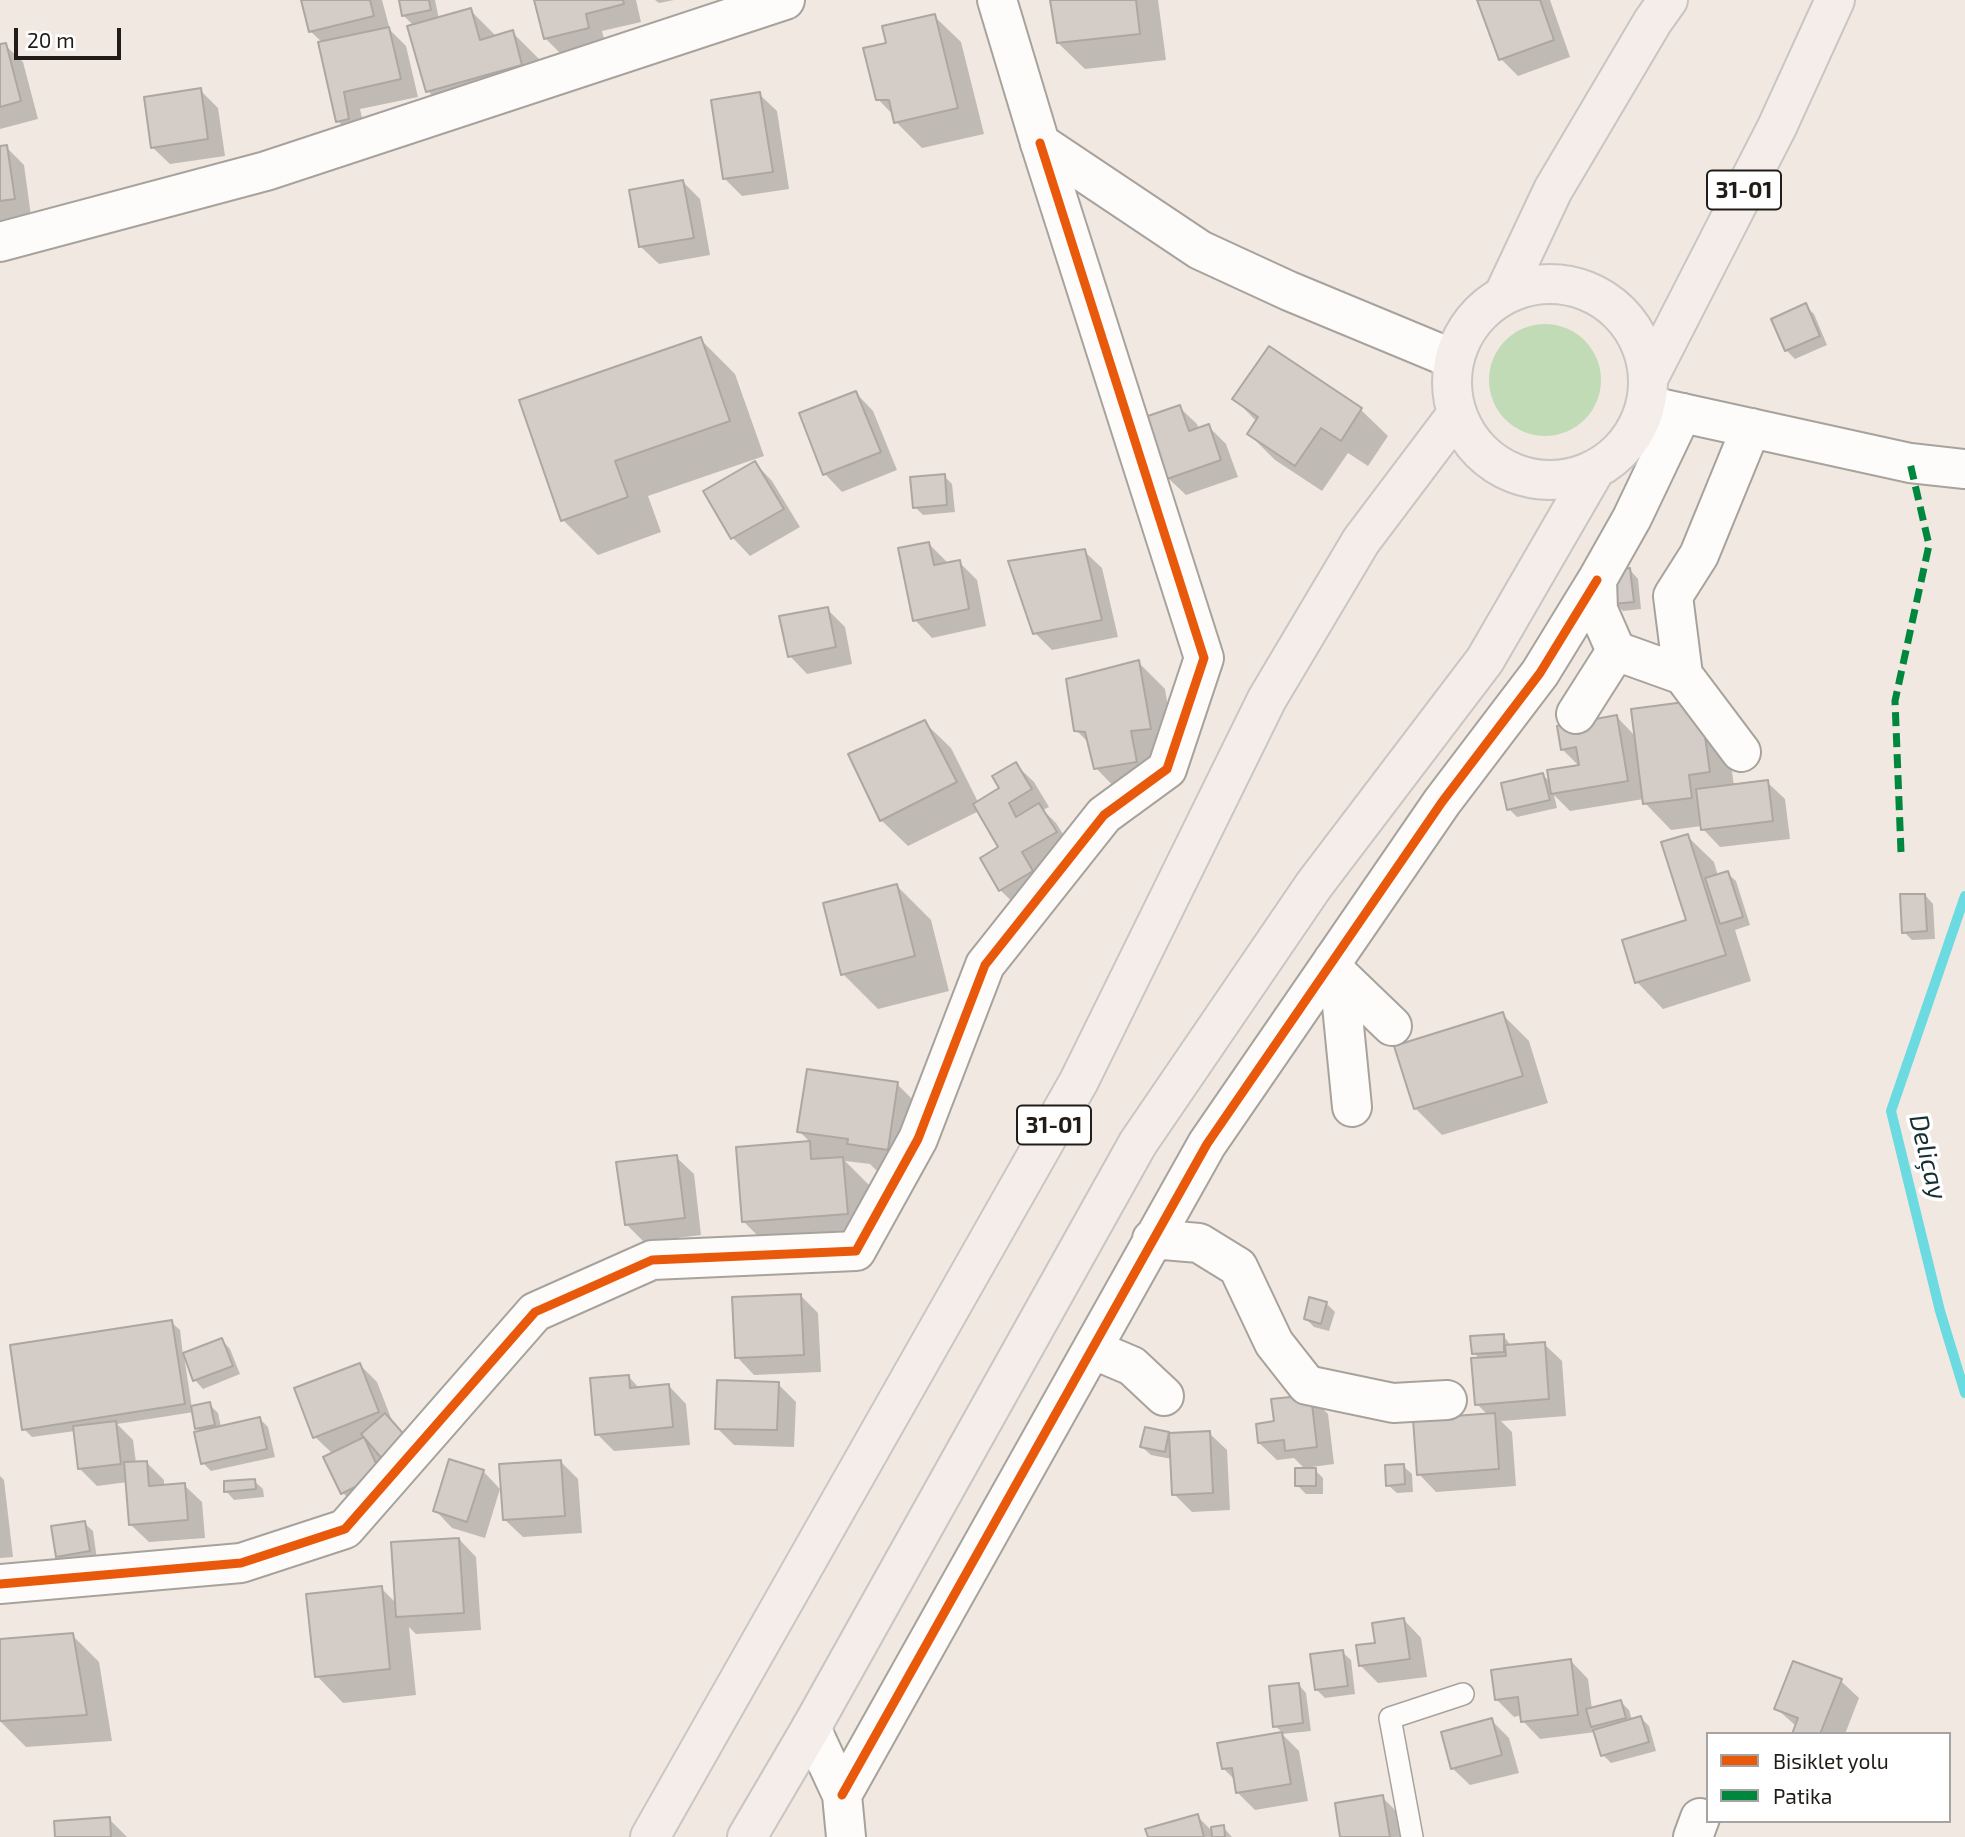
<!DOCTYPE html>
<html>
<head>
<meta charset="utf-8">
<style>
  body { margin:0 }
  #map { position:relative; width:1965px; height:1837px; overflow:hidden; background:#f1e9e1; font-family:"Exo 2",sans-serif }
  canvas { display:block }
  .legend { position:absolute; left:1706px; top:1732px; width:245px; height:91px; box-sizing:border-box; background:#fff; border:2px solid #a6a4a2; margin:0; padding:9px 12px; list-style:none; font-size:21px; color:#211c17 }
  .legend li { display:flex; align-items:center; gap:14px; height:35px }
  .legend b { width:35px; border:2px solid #a6a4a2 }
  .scale { position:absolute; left:14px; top:28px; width:107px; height:32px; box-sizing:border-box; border:4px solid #211c17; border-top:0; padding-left:9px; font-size:21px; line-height:24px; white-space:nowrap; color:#211c17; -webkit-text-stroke:5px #fff; paint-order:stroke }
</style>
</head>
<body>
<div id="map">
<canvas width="1965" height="1837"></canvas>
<ul class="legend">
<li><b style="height:9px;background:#e8590c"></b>Bisiklet yolu</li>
<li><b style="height:9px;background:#00873e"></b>Patika</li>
</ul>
<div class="scale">20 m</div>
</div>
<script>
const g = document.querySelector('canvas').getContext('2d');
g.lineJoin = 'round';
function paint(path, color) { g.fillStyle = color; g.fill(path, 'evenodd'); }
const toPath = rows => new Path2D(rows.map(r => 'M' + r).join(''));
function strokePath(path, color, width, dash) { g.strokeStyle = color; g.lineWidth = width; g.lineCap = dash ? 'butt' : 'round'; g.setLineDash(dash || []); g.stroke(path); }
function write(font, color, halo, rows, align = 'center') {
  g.font = font + ' "Exo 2",sans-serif'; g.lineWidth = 7; g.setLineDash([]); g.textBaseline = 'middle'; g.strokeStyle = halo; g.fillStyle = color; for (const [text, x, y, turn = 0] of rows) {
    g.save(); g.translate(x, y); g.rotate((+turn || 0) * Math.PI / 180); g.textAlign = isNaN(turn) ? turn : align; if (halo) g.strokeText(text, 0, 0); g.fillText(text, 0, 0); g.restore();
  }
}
paint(toPath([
  '1489 380a56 56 0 1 1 112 0a56 56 0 1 1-112 0Z'
]), '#c1dbb6');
paint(toPath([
  [303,0,382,0,390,30,406,46,418,97,360,109,366,136,355,138,338,121,323,43,310,31],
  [400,0,435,0,439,19,470,10,497,37,512,32,539,59,548,92,454,118,428,91,414,26,403,15],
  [536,0,636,0,641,22,602,31,606,46,563,56,545,38],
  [655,0,674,0,659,3],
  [1052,0,1158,0,1166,60,1085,69,1058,43],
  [1479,0,1550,0,1570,57,1518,76,1501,59],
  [934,16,961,42,984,134,922,148,896,122,894,116,878,99],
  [5,45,23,62,38,119,0,129,0,46],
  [200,90,218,108,225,156,170,164,152,147],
  [759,94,777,111,789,189,742,196,724,178],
  [6,147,24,165,31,216,0,221,0,148],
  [683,182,700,199,710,255,659,264,641,247],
  [1805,306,1814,314,1827,345,1795,359,1786,350],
  [700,339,735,374,764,456,648,496,661,532,598,555,563,520],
  [1269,348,1361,410,1388,436,1368,466,1348,453,1322,491,1275,460,1249,434,1257,422,1235,399],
  [856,393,873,411,897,470,842,492,825,474],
  [1179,407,1197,424,1199,430,1208,426,1226,444,1238,477,1186,495,1168,478],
  [755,463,772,481,800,527,750,556,733,538,706,492],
  [944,476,952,484,955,512,923,515,915,507],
  [929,544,946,561,947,565,959,562,977,580,986,626,932,638,915,620],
  [1084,551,1102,568,1118,637,1052,650,1035,633],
  [1630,570,1638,579,1641,609,1623,611,1615,603],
  [827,609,845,627,852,664,807,674,790,656],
  [1138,662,1165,689,1176,755,1122,795,1096,768,1089,743,1076,730],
  [1617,717,1636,737,1726,728,1734,786,1767,782,1785,799,1790,839,1720,847,1703,829,1702,826,1671,830,1645,803,1644,799,1570,811,1554,795,1557,808,1517,817,1509,809,1543,775,1551,783,1580,767,1562,749],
  [924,722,951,748,978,802,1001,789,1016,765,1034,782,1049,807,1043,810,1056,823,1073,850,1018,907,1000,890,1000,848,979,811,908,846,881,820],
  [1687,836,1714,862,1718,876,1727,873,1736,881,1750,925,1735,930,1751,981,1663,1009,1637,982,1624,942,1688,921],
  [896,885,931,920,949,991,878,1009,843,974],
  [1925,895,1933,904,1935,939,1912,940,1904,932],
  [1502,1014,1529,1041,1548,1103,1442,1135,1415,1108],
  [897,1084,923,1110,914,1176,876,1170,870,1164,845,1161,869,1185,874,1240,770,1248,744,1222,738,1148,811,1143,799,1131],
  [676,1157,694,1174,701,1235,644,1242,626,1224],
  [800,1295,818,1313,821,1372,754,1375,737,1357],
  [1326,1303,1335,1312,1329,1331,1314,1327,1306,1319],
  [171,1322,180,1330,183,1355,222,1340,230,1349,240,1374,203,1389,195,1380,185,1355,184,1356,192,1408,209,1404,218,1413,221,1427,260,1419,268,1427,275,1457,211,1471,203,1463,201,1432,197,1428,194,1412,117,1424,133,1440,136,1463,146,1462,164,1480,164,1487,184,1485,202,1502,205,1538,149,1542,131,1525,128,1482,97,1486,79,1468,75,1431,32,1437,24,1429],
  [1503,1335,1511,1346,1544,1344,1562,1361,1566,1416,1501,1421,1512,1432,1516,1486,1436,1492,1419,1474,1488,1415,1477,1404,1480,1359,1474,1353],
  [360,1365,377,1382,393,1423,380,1455,398,1492,360,1510,343,1493,333,1454,315,1437],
  [628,1376,640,1389,669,1386,686,1404,690,1445,614,1451,597,1434],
  [778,1384,796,1402,794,1447,734,1445,717,1428],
  [1310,1396,1328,1414,1334,1464,1312,1467,1323,1478,1323,1494,1306,1494,1297,1485,1306,1470,1294,1458,1277,1460,1259,1443,1276,1423],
  [1168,1433,1209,1433,1227,1450,1230,1510,1192,1512,1174,1494,1172,1459,1151,1455,1142,1447],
  [560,1461,578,1479,582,1533,523,1537,505,1520],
  [1403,1466,1412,1474,1413,1492,1397,1493,1388,1485],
  [483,1471,500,1489,485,1538,452,1528,435,1510],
  [0,1476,4,1480,13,1557,0,1558],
  [254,1481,263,1489,264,1497,234,1500,226,1491],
  [84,1523,93,1531,97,1559,66,1564,57,1556],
  [459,1539,476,1557,481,1630,416,1634,409,1627,416,1695,343,1703,317,1676,381,1588,397,1604],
  [1404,1620,1421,1638,1427,1677,1378,1683,1360,1665,1377,1644],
  [72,1635,99,1662,112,1741,26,1747,0,1721,0,1641],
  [1342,1652,1351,1660,1355,1694,1325,1698,1317,1690],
  [1571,1661,1588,1679,1592,1709,1621,1702,1629,1710,1632,1720,1641,1718,1649,1726,1656,1751,1611,1763,1603,1755,1596,1732,1540,1739,1523,1721,1522,1715,1514,1717,1496,1699],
  [1841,1681,1859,1698,1845,1734,1794,1734,1797,1727,1776,1708],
  [1298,1684,1306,1693,1311,1731,1282,1734,1299,1751,1308,1801,1255,1810,1238,1793,1236,1781,1223,1768,1219,1745,1283,1733,1275,1726],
  [1491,1720,1509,1738,1519,1773,1470,1785,1452,1768],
  [1382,1797,1400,1815,1403,1837,1342,1837],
  [1197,1816,1213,1832,1223,1827,1232,1837,1150,1837],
  [109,1819,127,1837,57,1837]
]), '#0003');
strokePath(toPath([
  [1965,896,1891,1111,1940,1311,1965,1393]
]), '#6bdae1', 10);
const building = toPath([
  [301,0,370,0,374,16,309,32,301,0],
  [399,0,429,0,431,10,402,16,399,0],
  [534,0,623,0,624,4,586,14,589,28,544,39,534,0],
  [1050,0,1136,0,1140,34,1057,43,1050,0],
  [1477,0,1540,0,1554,40,1499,60,1477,0],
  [471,8,480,40,513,30,522,65,426,92,407,26,471,8],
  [935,14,958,108,894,123,889,100,876,100,863,48,886,43,882,26,935,14],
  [389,27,401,79,344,92,349,119,336,122,318,42,389,27],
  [6,43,21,101,0,107,0,44,6,43],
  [201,88,208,139,151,148,144,97,201,88],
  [760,92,773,172,723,179,711,100,760,92],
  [7,145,15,199,0,201,0,146,7,145],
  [683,180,694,238,639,247,629,190,683,180],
  [1806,303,1820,336,1785,351,1771,319,1806,303],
  [701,337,730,421,615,461,628,497,561,521,519,400,701,337],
  [1269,346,1362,408,1341,441,1321,428,1295,466,1247,434,1258,417,1232,399,1269,346],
  [856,391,881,452,823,475,799,413,856,391],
  [1180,405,1189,431,1209,424,1221,460,1167,479,1145,417,1180,405],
  [755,461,784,509,731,539,703,491,755,461],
  [945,474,947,505,913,508,910,477,945,474],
  [929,542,934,565,960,560,969,609,913,621,898,548,929,542],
  [1085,549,1102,620,1033,634,1008,561,1085,549],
  [1630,568,1634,602,1613,604,1609,571,1630,568],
  [828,607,836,647,788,657,779,616,828,607],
  [1139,660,1151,729,1131,731,1137,762,1094,769,1085,732,1074,731,1066,679,1139,660],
  [1700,700,1710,772,1689,775,1692,798,1643,804,1631,709,1700,700],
  [1617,715,1628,781,1551,794,1547,770,1579,765,1576,747,1561,750,1557,726,1617,715],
  [925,720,957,782,880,821,848,754,925,720],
  [1016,762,1032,789,1009,803,1016,817,1039,803,1057,832,1022,852,1033,871,999,891,980,858,998,847,973,804,999,788,992,776,1016,762],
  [1543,773,1550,800,1507,810,1501,783,1543,773],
  [1768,780,1773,821,1701,830,1696,789,1768,780],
  [1688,834,1726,955,1635,983,1622,940,1686,920,1661,842,1688,834],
  [1728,871,1743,917,1720,924,1705,878,1728,871],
  [897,884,915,956,841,975,823,903,897,884],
  [1900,894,1925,894,1927,931,1902,933,1900,894],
  [1503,1012,1523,1076,1414,1109,1394,1046,1503,1012],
  [807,1069,898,1082,888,1150,847,1144,848,1139,797,1132,807,1069],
  [810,1141,811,1159,843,1157,848,1214,742,1222,736,1147,810,1141],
  [677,1155,685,1218,625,1225,616,1162,677,1155],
  [801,1294,804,1355,735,1358,732,1297,801,1294],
  [1309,1297,1327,1302,1321,1324,1304,1319,1309,1297],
  [172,1320,185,1404,22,1430,10,1345,172,1320],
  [1504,1334,1504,1352,1472,1354,1470,1336,1504,1334],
  [222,1338,233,1366,193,1381,183,1353,222,1338],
  [1545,1342,1549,1399,1475,1405,1471,1358,1506,1356,1505,1345,1545,1342],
  [360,1363,379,1412,313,1438,294,1388,360,1363],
  [629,1375,630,1388,669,1384,673,1427,595,1435,590,1378,629,1375],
  [717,1380,779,1382,777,1430,715,1429,717,1380],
  [1311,1395,1317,1447,1285,1451,1284,1440,1258,1443,1256,1424,1274,1421,1271,1399,1311,1395],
  [210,1402,215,1425,195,1429,191,1406,210,1402],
  [385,1413,408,1439,383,1460,361,1434,385,1413],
  [1495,1413,1499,1469,1417,1475,1413,1419,1495,1413],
  [260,1417,267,1449,201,1464,194,1432,260,1417],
  [116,1421,121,1464,78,1469,73,1426,116,1421],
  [1145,1427,1169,1432,1165,1452,1140,1447,1145,1427],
  [1210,1431,1213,1493,1172,1495,1169,1433,1210,1431],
  [364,1437,381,1474,341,1494,323,1457,364,1437],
  [449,1459,484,1470,467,1522,433,1511,449,1459],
  [561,1460,565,1516,503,1520,499,1464,561,1460],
  [147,1461,149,1486,185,1483,188,1520,129,1525,124,1462,147,1461],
  [1404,1464,1405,1484,1386,1486,1385,1465,1404,1464],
  [1295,1468,1316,1468,1316,1486,1295,1486,1295,1468],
  [255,1479,256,1489,224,1492,224,1481,255,1479],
  [85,1521,90,1551,56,1557,51,1526,85,1521],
  [459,1538,464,1613,396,1617,391,1542,459,1538],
  [382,1586,390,1669,315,1677,306,1594,382,1586],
  [1404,1618,1410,1659,1359,1666,1356,1645,1375,1643,1372,1623,1404,1618],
  [73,1633,87,1715,0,1721,0,1639,73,1633],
  [1343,1650,1348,1686,1315,1690,1310,1654,1343,1650],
  [1571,1659,1578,1715,1521,1722,1518,1697,1495,1700,1491,1670,1571,1659],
  [1793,1661,1842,1679,1820,1734,1792,1734,1798,1718,1774,1709,1793,1661],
  [1299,1683,1303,1723,1273,1727,1269,1686,1299,1683],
  [1621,1700,1626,1718,1591,1727,1586,1709,1621,1700],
  [1641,1716,1649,1742,1601,1756,1593,1730,1641,1716],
  [1492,1718,1502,1755,1451,1769,1441,1732,1492,1718],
  [1282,1732,1291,1784,1236,1793,1232,1768,1222,1769,1217,1743,1282,1732],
  [1383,1795,1390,1837,1340,1837,1335,1803,1383,1795],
  [1198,1814,1204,1837,1148,1837,1145,1829,1198,1814],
  [110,1817,111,1837,55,1837,54,1821,110,1817],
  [1224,1825,1225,1837,1212,1837,1211,1827,1224,1825]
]);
paint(building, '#d3ccc7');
strokePath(building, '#ada6a1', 2);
const service = toPath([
  [1412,1837,1390,1718,1463,1694]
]);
const minor = toPath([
  [1616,651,1598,610,1597,580,1632,518,1682,413],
  [1576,714,1616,651,1683,675],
  [1741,752,1683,675,1673,596,1699,555,1751,428],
  [1333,960,1339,975,1352,1107],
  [1339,975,1392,1026],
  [1152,1239,1199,1243,1238,1267,1274,1343,1307,1385,1393,1403,1447,1400],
  [1092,1349,1132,1366,1164,1396],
  [0,1584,241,1563,345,1529,535,1312,652,1260,856,1251,918,1139,985,965,1104,815,1167,769,1204,658,1040,143],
  [811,1728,842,1795,846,1837],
  [842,1795,1207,1144,1442,802,1540,673,1597,580],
  [1693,1837,1700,1818]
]);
const tertiary = toPath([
  [997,0,1040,143,1200,250,1289,291,1453,359],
  [0,242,266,171,785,0],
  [1646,405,1910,463,1965,469]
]);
const trunk = toPath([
  '1452 382a98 98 0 1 1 196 0a98 98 0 1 1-196 0Z',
  [1504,294,1553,190,1653,21,1668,0],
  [1649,377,1777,127,1835,0],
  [650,1837,1079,1081,1267,699,1361,541,1456,415],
  [747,1837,811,1728,1138,1143,1314,885,1485,660,1595,470]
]);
strokePath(service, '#a7a29b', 24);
strokePath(minor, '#a7a29b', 42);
strokePath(tertiary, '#a7a29b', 42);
strokePath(trunk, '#c9c5c2', 42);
strokePath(service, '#fdfcfa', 21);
strokePath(minor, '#fdfcfa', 38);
strokePath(tertiary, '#fdfcfa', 38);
strokePath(trunk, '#f4edea', 38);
strokePath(toPath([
  [1901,852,1895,701,1929,545,1910,463]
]), '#00873e', 7, [14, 7]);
strokePath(toPath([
  [0,1584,241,1563,345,1529,535,1312,652,1260,856,1251,918,1139,985,965,1104,815,1167,769,1204,658,1040,143],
  [842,1795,1207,1144,1442,802,1540,673,1597,580]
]), '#e8590c', 9);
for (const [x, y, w] of [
  [1744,190,74],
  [1054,1125,74]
]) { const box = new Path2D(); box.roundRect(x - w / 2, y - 19.5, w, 39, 5); g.fillStyle = '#fff'; g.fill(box); strokePath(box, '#211c17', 2); }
write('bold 23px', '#211c17', null, [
  ["31-01",1744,190],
  ["31-01",1054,1125]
]);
write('italic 26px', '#162f31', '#fff', [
  ["Deliçay",1928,1157,76]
]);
</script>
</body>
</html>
